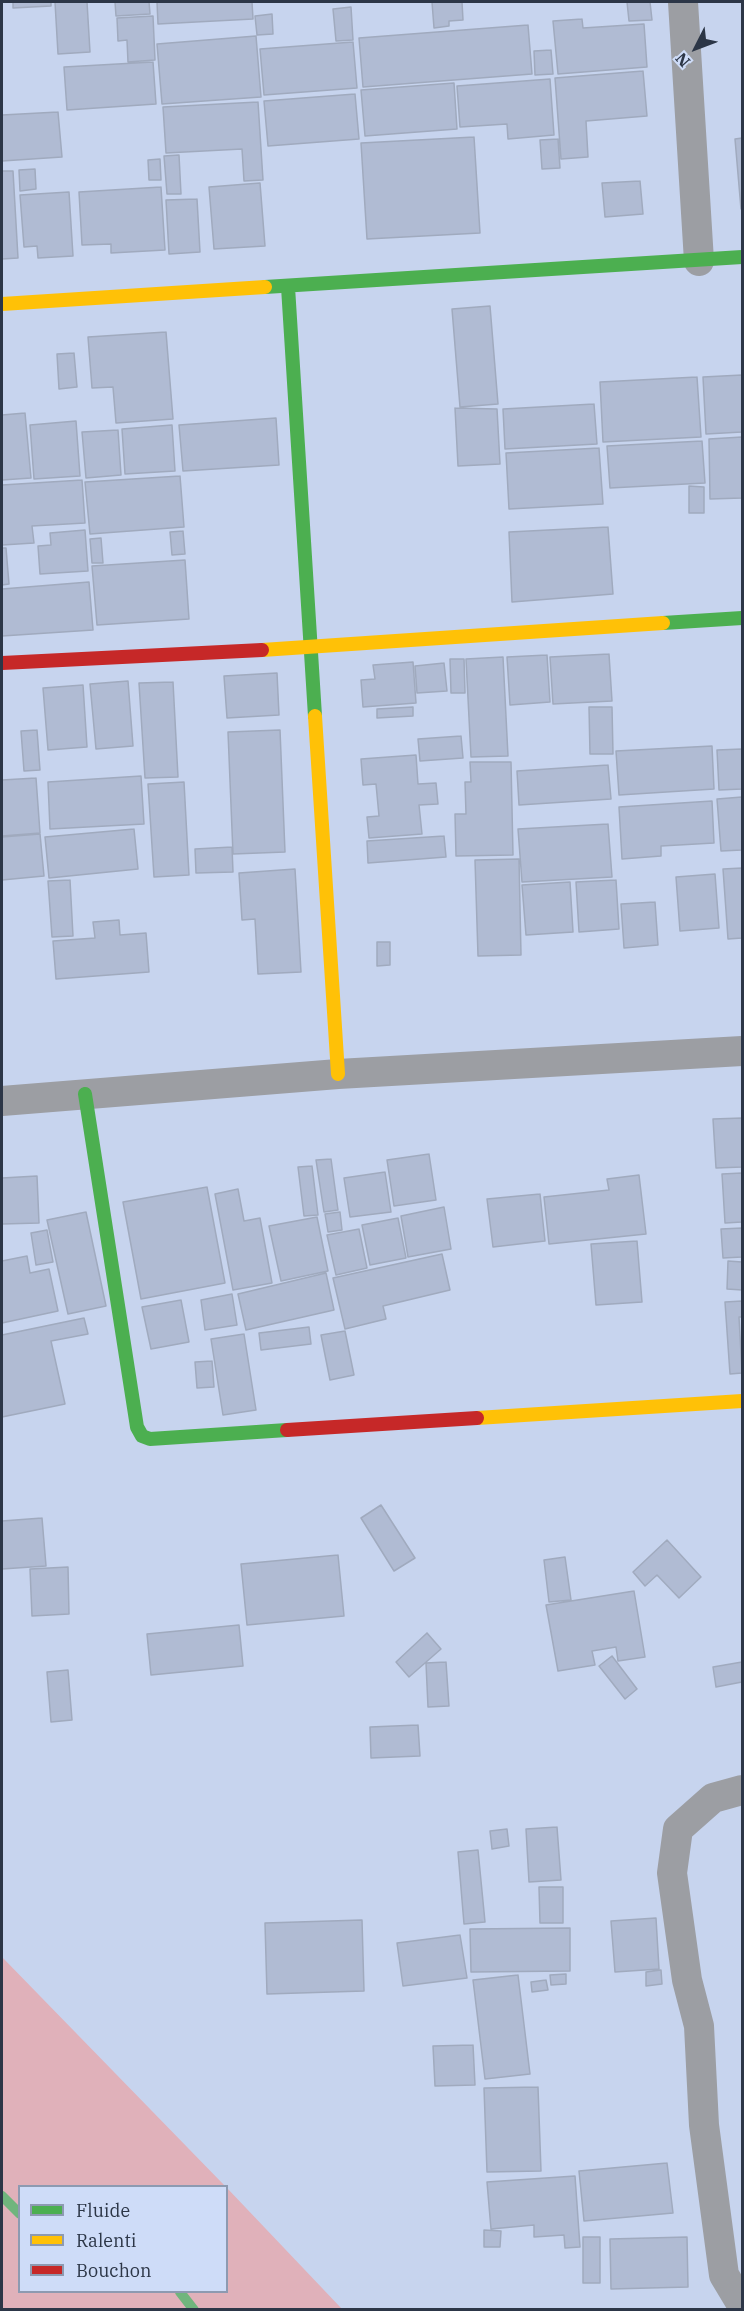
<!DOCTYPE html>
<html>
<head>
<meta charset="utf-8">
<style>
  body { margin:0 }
  #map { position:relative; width:744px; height:2311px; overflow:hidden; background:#c7d4ee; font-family:"IBM Plex Serif",serif }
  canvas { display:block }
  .frame { position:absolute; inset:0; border:3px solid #2c3647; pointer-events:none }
  .legend { position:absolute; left:18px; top:2185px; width:210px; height:108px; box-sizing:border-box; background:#cedcf8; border:2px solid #8d9ab1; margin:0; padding:8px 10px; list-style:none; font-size:18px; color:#2c3647 }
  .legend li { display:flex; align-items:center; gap:12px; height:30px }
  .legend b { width:30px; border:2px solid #8d9ab1 }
  .north { position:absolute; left:666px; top:18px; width:60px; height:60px; -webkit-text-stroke:4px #cedcf8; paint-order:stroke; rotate:228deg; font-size:16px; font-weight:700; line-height:24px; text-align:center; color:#2c3647 }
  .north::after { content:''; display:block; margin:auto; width:21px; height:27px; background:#2c3647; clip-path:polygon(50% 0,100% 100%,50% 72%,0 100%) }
</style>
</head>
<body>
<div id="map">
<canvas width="744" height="2311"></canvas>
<div class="frame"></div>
<ul class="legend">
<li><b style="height:8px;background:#4caf50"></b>Fluide</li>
<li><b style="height:8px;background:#ffc107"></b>Ralenti</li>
<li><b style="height:8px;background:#c62828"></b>Bouchon</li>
</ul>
<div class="north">N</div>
</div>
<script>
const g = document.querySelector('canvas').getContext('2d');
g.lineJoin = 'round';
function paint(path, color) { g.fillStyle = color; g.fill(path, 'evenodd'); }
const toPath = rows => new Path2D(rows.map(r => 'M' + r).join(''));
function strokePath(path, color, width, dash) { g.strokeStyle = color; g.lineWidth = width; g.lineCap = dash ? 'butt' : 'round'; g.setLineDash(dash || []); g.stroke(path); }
paint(toPath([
  [2,1957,225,2186,20,2186,20,2292,226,2292,227,2188,342,2309,2,2309]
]), '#e0b1ba');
strokePath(toPath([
  [2,2196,20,2214],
  [180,2292,194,2310]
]), '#70b57d', 10);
const building = toPath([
  [13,2,51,2,51,6,13,8,13,2],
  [55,2,87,2,90,52,58,54,55,2],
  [115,2,149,2,150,14,116,16,115,2],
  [157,2,252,2,253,19,158,24,157,2],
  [432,2,462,2,463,20,449,21,449,26,434,28,432,2],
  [627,2,650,2,652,20,629,21,627,2],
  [351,7,353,40,336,41,333,9,351,7],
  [272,14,273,34,257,35,255,16,272,14],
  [153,16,155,60,128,62,127,40,118,41,117,18,153,16],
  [582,19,583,28,644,24,647,67,558,74,553,21,582,19],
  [528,25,532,74,363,87,359,38,528,25],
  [256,36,261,97,162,104,157,44,256,36],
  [353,42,357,88,264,95,260,49,353,42],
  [551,50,553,74,535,75,534,51,551,50],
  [153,62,156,104,67,110,64,67,153,62],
  [643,71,647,116,586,121,588,157,561,159,555,78,643,71],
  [550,79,554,135,508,139,507,124,460,127,457,86,550,79],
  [454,83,457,129,365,136,361,90,454,83],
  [355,94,359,139,268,146,264,101,355,94],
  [258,102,263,180,244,181,242,149,166,153,163,107,258,102],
  [58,112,62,157,2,161,2,115,58,112],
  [474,137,480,233,367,239,361,143,474,137],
  [742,138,742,209,741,209,735,139,742,138],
  [558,139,560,168,542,169,540,140,558,139],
  [179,155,181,194,167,194,164,156,179,155],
  [160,159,161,180,149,180,148,160,160,159],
  [35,169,36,189,20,191,19,170,35,169],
  [2,171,13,171,18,258,2,259,2,171],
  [640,181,643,214,605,217,602,183,640,181],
  [260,183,265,246,214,249,209,187,260,183],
  [161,187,165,250,111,253,111,244,82,245,79,192,161,187],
  [69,192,73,256,38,258,37,246,24,247,20,195,69,192],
  [197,199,200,252,169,254,166,200,197,199],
  [490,306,498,404,460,407,452,309,490,306],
  [166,332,173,419,116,423,113,387,92,388,88,337,166,332],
  [74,353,77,387,59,389,57,354,74,353],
  [742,375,742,432,706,434,703,377,742,375],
  [697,377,701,437,603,442,600,382,697,377],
  [594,404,597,444,505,449,503,409,594,404],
  [455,408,497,409,500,464,458,466,455,408],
  [25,413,31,478,2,480,2,415,25,413],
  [276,418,279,465,183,471,179,425,276,418],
  [76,421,80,476,34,479,30,425,76,421],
  [172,425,175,471,125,474,122,429,172,425],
  [118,430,121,475,86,478,82,432,118,430],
  [742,437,742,498,710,499,709,439,742,437],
  [702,441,705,483,610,488,607,446,702,441],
  [599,448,603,504,509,509,506,453,599,448],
  [180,476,184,527,90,534,85,482,180,476],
  [82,480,85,523,32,526,34,543,2,545,2,485,82,480],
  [689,486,704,487,704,513,689,513,689,486],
  [608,527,613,594,512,602,509,532,608,527],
  [85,530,88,571,40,574,38,546,51,545,50,533,85,530],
  [183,531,185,554,172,555,170,532,183,531],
  [101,538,103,563,92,563,90,539,101,538],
  [2,548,6,548,9,584,2,585,2,548],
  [185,560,189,619,97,625,92,566,185,560],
  [89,582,93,630,2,636,2,589,89,582],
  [609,654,612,701,553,704,550,657,609,654],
  [547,655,550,702,510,705,507,657,547,655],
  [503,657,508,756,471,757,466,659,503,657],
  [450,659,464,659,465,693,451,693,450,659],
  [413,662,416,703,363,707,361,680,375,679,373,665,413,662],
  [444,663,447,691,417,693,415,666,444,663],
  [277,673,279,715,227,718,224,676,277,673],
  [128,681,133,746,96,749,90,684,128,681],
  [173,682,178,777,145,778,139,683,173,682],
  [83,685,87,747,48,750,43,688,83,685],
  [413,707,413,716,377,718,377,709,413,707],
  [589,707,612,707,613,754,590,754,589,707],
  [37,730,40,770,24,771,21,731,37,730],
  [280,730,285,852,233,854,228,732,280,730],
  [461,736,463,758,420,761,418,739,461,736],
  [712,746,714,789,619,795,616,751,712,746],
  [742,749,742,789,719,790,717,750,742,749],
  [416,755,418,784,436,783,438,804,419,805,422,834,369,838,367,817,379,816,376,784,363,785,361,759,416,755],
  [470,762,511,762,513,855,456,856,455,814,466,814,465,782,471,782,470,762],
  [608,765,611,799,519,805,517,771,608,765],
  [141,776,144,824,50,829,48,782,141,776],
  [36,778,40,833,2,836,2,780,36,778],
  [184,782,189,875,154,877,148,784,184,782],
  [742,797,742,850,721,851,717,799,742,797],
  [712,801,714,843,661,846,661,856,622,859,619,807,712,801],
  [608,824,612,877,522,882,518,829,608,824],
  [134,829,138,869,49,878,45,837,134,829],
  [40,834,44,876,2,880,2,837,40,834],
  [444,836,446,857,368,863,367,841,444,836],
  [232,847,233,872,196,873,195,849,232,847],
  [519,859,521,955,478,956,475,860,519,859],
  [742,868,742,938,728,939,723,869,742,868],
  [295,869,301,972,258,974,255,919,242,920,239,873,295,869],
  [715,874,719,928,680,931,676,877,715,874],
  [70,880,73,936,52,937,48,881,70,880],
  [616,880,619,929,579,932,576,882,616,880],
  [570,882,573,932,526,935,522,885,570,882],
  [655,902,658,945,624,948,621,904,655,902],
  [119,920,120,935,146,933,149,972,56,979,53,941,95,938,93,922,119,920],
  [377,942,390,942,390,965,377,966,377,942],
  [742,1118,742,1167,716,1168,713,1119,742,1118],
  [429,1154,436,1200,394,1206,387,1160,429,1154],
  [331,1159,338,1210,324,1212,316,1160,331,1159],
  [312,1166,318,1215,304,1216,298,1167,312,1166],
  [385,1172,391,1212,350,1217,344,1178,385,1172],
  [742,1173,742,1222,725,1223,722,1174,742,1173],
  [639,1175,646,1234,549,1244,544,1197,609,1190,607,1179,639,1175],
  [37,1176,39,1223,2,1224,2,1178,37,1176],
  [207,1187,225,1283,141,1299,123,1202,207,1187],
  [238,1189,244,1221,260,1218,272,1283,233,1290,215,1194,238,1189],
  [540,1194,545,1241,493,1247,487,1199,540,1194],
  [444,1207,451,1249,408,1257,401,1216,444,1207],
  [86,1212,106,1306,68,1314,47,1220,86,1212],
  [340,1212,342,1230,328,1232,325,1214,340,1212],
  [317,1217,328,1271,281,1281,269,1226,317,1217],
  [398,1218,406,1258,370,1265,362,1225,398,1218],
  [742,1228,742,1257,723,1258,721,1229,742,1228],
  [359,1229,367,1268,336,1275,327,1235,359,1229],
  [47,1230,53,1262,36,1265,31,1233,47,1230],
  [637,1241,642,1302,596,1305,591,1244,637,1241],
  [442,1254,450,1290,383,1306,386,1319,345,1329,333,1278,442,1254],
  [27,1256,30,1273,49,1269,58,1311,2,1323,2,1261,27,1256],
  [728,1261,742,1262,742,1290,727,1289,728,1261],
  [326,1273,334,1310,246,1330,238,1294,326,1273],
  [232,1294,237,1325,205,1330,201,1300,232,1294],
  [181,1300,189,1342,151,1349,142,1307,181,1300],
  [742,1301,742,1317,739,1317,742,1373,730,1374,725,1302,742,1301],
  [84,1318,88,1334,51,1341,65,1404,2,1417,2,1335,84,1318],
  [309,1327,311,1344,261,1350,259,1333,309,1327],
  [345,1331,354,1375,330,1380,321,1335,345,1331],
  [244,1334,256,1410,223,1415,211,1339,244,1334],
  [212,1361,214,1387,197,1388,195,1362,212,1361],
  [381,1505,415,1558,394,1571,361,1518,381,1505],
  [42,1518,46,1566,2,1569,2,1521,42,1518],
  [667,1540,701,1577,679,1598,657,1575,645,1586,633,1572,667,1540],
  [338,1555,344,1616,247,1625,241,1564,338,1555],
  [565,1557,571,1600,549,1602,544,1560,565,1557],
  [68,1567,69,1614,32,1616,30,1569,68,1567],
  [634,1591,645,1657,618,1661,616,1647,592,1651,595,1665,558,1671,546,1605,634,1591],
  [239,1625,243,1666,151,1675,147,1634,239,1625],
  [427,1633,441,1649,409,1677,396,1662,427,1633],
  [612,1656,637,1689,625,1699,599,1666,612,1656],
  [446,1662,449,1706,428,1707,426,1663,446,1662],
  [742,1662,742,1682,716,1687,713,1667,742,1662],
  [68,1670,72,1720,51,1722,47,1672,68,1670],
  [418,1725,420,1756,371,1758,370,1727,418,1725],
  [557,1827,561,1880,529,1882,526,1829,557,1827],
  [507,1829,509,1846,492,1849,490,1831,507,1829],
  [478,1850,485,1922,464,1924,458,1852,478,1850],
  [539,1887,563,1887,563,1923,540,1923,539,1887],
  [656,1918,659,1969,615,1972,611,1921,656,1918],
  [362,1920,364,1991,267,1994,265,1923,362,1920],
  [570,1928,570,1971,471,1972,470,1929,570,1928],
  [460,1935,467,1978,403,1986,397,1943,460,1935],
  [661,1970,662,1984,646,1986,646,1972,661,1970],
  [566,1974,566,1984,551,1985,550,1975,566,1974],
  [518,1975,530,2074,485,2079,473,1980,518,1975],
  [546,1980,548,1990,532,1992,531,1982,546,1980],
  [473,2045,475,2085,435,2086,433,2046,473,2045],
  [538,2087,541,2171,487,2172,484,2088,538,2087],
  [667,2163,673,2213,584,2221,579,2171,667,2163],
  [575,2176,580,2247,565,2248,564,2235,534,2237,534,2225,491,2229,487,2182,575,2176],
  [484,2230,501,2231,500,2247,484,2247,484,2230],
  [583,2237,600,2237,600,2283,583,2283,583,2237],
  [687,2237,688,2287,611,2289,610,2239,687,2237]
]);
paint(building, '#b0bbd3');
strokePath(building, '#a0aabe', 1.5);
strokePath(toPath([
  [683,2,699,261],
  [2,1101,338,1074,742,1051],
  [742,1790,713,1798,678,1829,672,1873,687,1980,699,2026,704,2125,724,2275,742,2305]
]), '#9c9ea3', 30);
strokePath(toPath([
  [265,287,742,257],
  [288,287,315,716],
  [663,623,742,618],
  [85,1094,137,1427,142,1436,150,1439,287,1430]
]), '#4caf50', 14);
strokePath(toPath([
  [2,304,265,287],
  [262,650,663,623],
  [315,716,338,1074],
  [477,1418,742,1401]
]), '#ffc107', 14);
strokePath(toPath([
  [2,663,262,650],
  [287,1430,477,1418]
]), '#c62828', 14);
</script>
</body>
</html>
